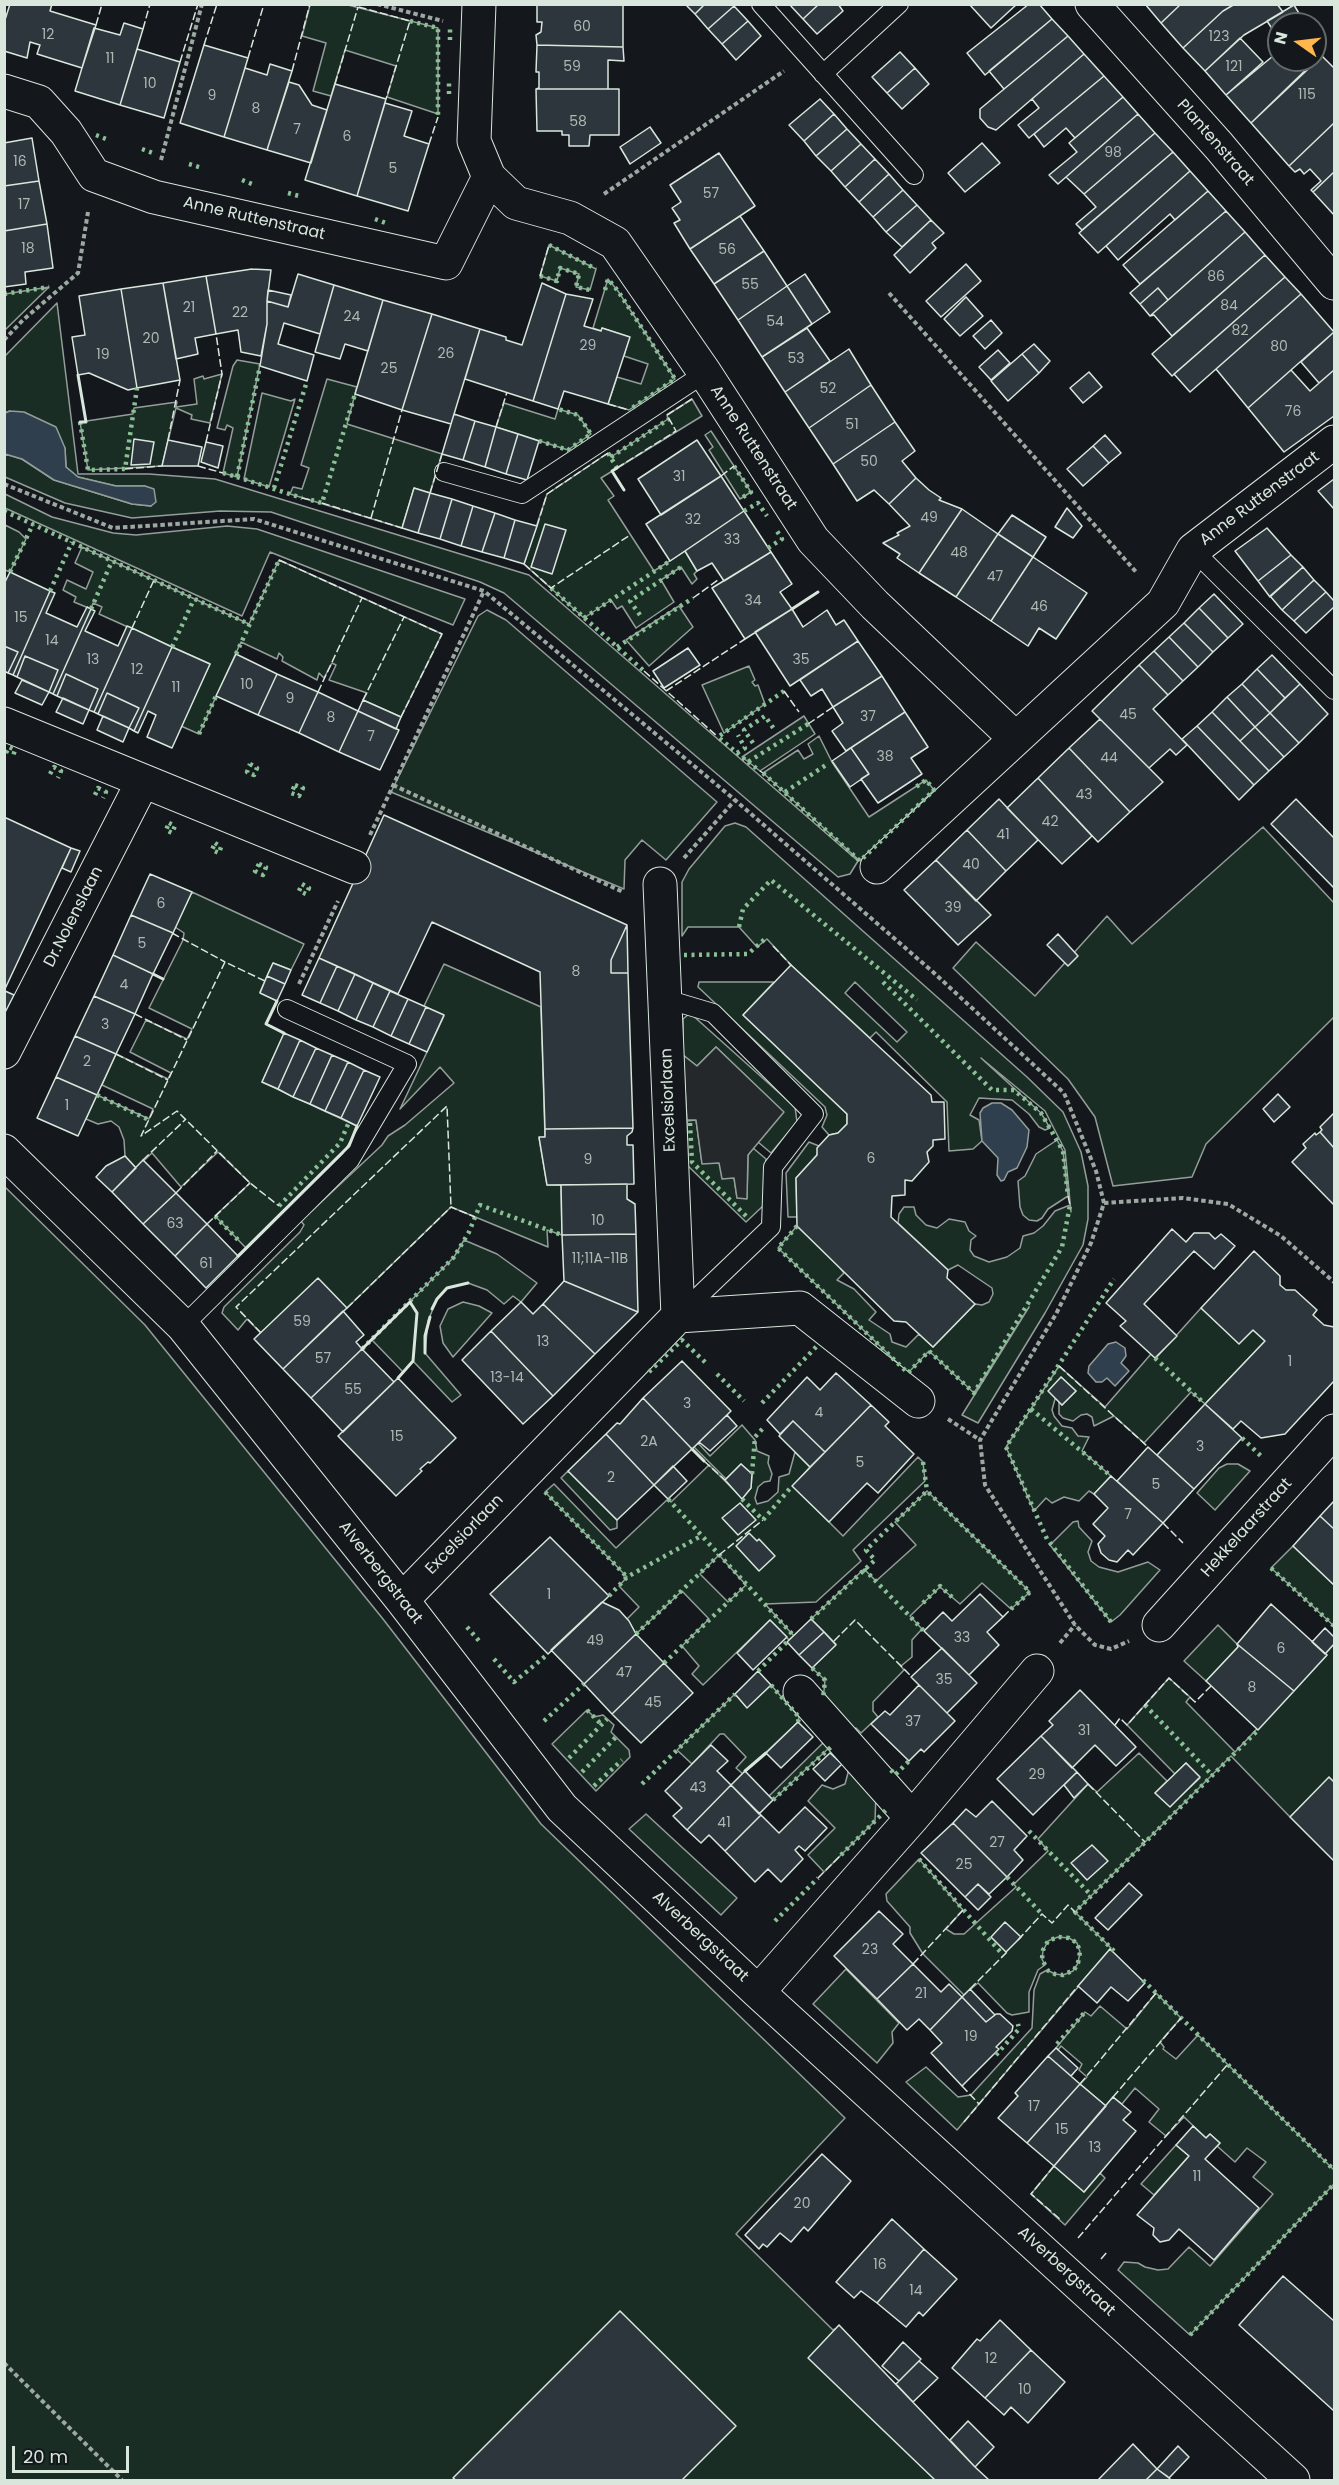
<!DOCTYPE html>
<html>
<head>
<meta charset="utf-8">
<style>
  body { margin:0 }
  #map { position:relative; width:1339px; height:2485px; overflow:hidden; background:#14181c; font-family:Poppins,sans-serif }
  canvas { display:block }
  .frame { position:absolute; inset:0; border:6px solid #d8e6dc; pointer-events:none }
  .north { position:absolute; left:1267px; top:12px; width:60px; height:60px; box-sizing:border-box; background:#14181c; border:2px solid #626a69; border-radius:50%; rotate:284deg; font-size:16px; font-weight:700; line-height:24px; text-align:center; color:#d8e6dc }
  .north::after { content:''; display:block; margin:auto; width:21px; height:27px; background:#ffb74d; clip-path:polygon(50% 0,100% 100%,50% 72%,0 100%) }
  .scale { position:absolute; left:12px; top:2446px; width:117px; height:27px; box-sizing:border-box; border:3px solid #d8e6dc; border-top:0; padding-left:8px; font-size:18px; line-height:21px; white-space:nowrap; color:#d8e6dc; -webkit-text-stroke:4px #14181c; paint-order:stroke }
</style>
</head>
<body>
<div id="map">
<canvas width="1339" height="2485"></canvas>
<div class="frame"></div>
<div class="north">N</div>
<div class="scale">20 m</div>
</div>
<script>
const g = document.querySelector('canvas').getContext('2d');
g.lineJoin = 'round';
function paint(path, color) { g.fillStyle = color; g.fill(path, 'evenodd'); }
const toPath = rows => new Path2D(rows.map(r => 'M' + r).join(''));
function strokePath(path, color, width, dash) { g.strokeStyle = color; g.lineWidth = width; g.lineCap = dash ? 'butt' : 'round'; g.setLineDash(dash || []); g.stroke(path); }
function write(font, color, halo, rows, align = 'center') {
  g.font = font + ' Poppins,sans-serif'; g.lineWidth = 4.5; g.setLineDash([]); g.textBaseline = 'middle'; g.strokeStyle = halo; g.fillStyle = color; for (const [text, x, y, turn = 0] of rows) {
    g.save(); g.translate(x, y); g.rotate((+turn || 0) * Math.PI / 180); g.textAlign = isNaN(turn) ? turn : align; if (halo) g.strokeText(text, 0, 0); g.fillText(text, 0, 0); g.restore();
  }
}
const green = toPath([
  [310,5,348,5,438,28,438,114,387,97,396,66,345,50,331,96,313,91,326,43,302,36,310,5],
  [549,245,596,269,590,290,576,287,579,274,560,268,557,281,540,276,549,245],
  [608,279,618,291,675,379,629,410,608,404,617,377,641,384,648,364,624,356,629,337,602,328,601,331,593,328,608,279],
  [49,287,5,330,5,294,49,287],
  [57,303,78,474,149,474,215,479,529,575,858,861,850,874,838,877,504,593,480,582,271,512,220,511,132,518,65,503,5,477,5,454,22,459,54,480,132,504,151,506,145,486,116,486,78,477,66,467,65,448,10,411,5,413,5,356,57,303],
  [237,360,260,364,237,477,223,473,233,428,227,425,225,430,217,428,233,366,237,360],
  [222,374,210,423,191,419,192,415,176,408,162,466,88,470,80,422,133,414,134,408,177,402,176,407,197,404,194,379,203,376,204,379,222,374],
  [327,379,357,387,347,424,442,454,430,493,414,488,402,528,290,494,293,487,302,489,309,468,301,465,327,379],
  [262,393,291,401,295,399,269,487,244,479,262,393],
  [692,399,702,416,601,478,614,496,608,500,654,571,685,551,697,571,694,574,697,579,692,584,681,567,661,580,674,602,636,628,622,606,617,609,611,600,584,618,524,564,547,494,608,453,611,457,668,419,667,415,692,399],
  [504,403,555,419,558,409,578,415,591,434,568,450,496,427,504,403],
  [711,431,751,492,740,499,709,450,713,447,705,435,711,431],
  [5,494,52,517,113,533,136,535,227,526,257,529,465,599,453,625,270,552,242,616,5,508,5,494],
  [5,525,19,532,26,539,10,572,5,570,5,525],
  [82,547,249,624,279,560,442,634,401,717,363,700,367,693,329,680,336,665,332,663,324,678,319,673,317,680,282,661,283,657,279,653,277,659,241,642,199,734,181,726,210,664,99,614,102,607,93,603,91,609,74,602,76,597,63,590,67,580,86,589,93,572,75,563,82,547],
  [679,606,693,627,649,666,626,640,679,606],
  [487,610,506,620,717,802,666,860,642,840,625,860,624,889,391,792,478,616,487,610],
  [749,666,755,680,752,682,755,686,758,685,765,704,724,733,702,685,749,666],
  [804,716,815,734,760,771,742,757,804,716],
  [819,736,832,762,869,817,926,780,934,790,860,861,763,773,798,750,804,759,813,754,808,744,819,736],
  [735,823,746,827,1027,1077,1063,1112,1081,1152,1088,1186,1088,1219,1083,1245,1045,1313,978,1423,962,1415,1029,1307,974,1393,929,1351,908,1373,778,1248,797,1226,838,1265,844,1273,837,1280,854,1289,876,1312,869,1320,890,1334,892,1342,906,1347,919,1334,933,1347,975,1304,982,1305,989,1302,993,1294,992,1288,958,1265,948,1270,898,1223,899,1214,904,1207,914,1207,916,1215,926,1225,937,1228,949,1219,965,1222,969,1231,976,1236,971,1240,970,1250,974,1256,989,1262,1007,1257,1020,1248,1023,1236,1034,1233,1043,1226,1055,1211,1070,1205,1071,1212,1065,1150,1045,1111,981,1058,1041,1113,1050,1128,1045,1130,1039,1127,1029,1114,1012,1100,979,1098,970,1115,979,1120,982,1141,973,1149,949,1151,947,1102,876,1032,870,1038,791,965,767,939,757,947,739,927,688,927,682,936,682,882,689,869,725,826,735,823],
  [855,982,907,1032,897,1042,845,993,855,982],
  [1263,827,1334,903,1334,1017,1206,1144,1192,1177,1113,1186,1095,1117,1068,1079,953,968,976,942,1035,996,1107,916,1132,944,1263,827],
  [192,892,304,944,291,970,273,963,260,992,277,1001,266,1024,284,1034,262,1082,357,1126,349,1146,246,1248,215,1216,250,1183,218,1152,181,1187,152,1153,136,1168,125,1156,124,1140,119,1127,111,1121,98,1124,86,1119,97,1095,149,1119,153,1109,102,1085,116,1054,168,1079,171,1073,130,1052,146,1020,187,1039,192,1029,149,1008,183,940,184,933,175,927,192,892],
  [444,964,541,1007,545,1137,539,1138,547,1185,561,1185,562,1235,547,1230,548,1247,451,1207,347,1308,261,1333,247,1319,238,1330,222,1313,224,1307,300,1232,304,1225,301,1221,382,1145,388,1136,405,1125,454,1083,440,1067,400,1109,444,1016,424,1006,444,964],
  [699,982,774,982,743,1015,847,1114,847,1124,838,1133,829,1135,822,1127,827,1115,825,1107,698,987,699,982],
  [690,1013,795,1107,797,1122,771,1153,758,1142,783,1112,716,1047,697,1066,683,1055,683,1019,690,1013],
  [696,1120,702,1163,719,1163,734,1178,737,1198,747,1198,748,1155,753,1148,766,1159,764,1174,764,1205,746,1222,688,1166,687,1121,696,1120],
  [1057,1140,1063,1151,1068,1196,1048,1209,1042,1218,1037,1221,1029,1220,1023,1215,1020,1207,1018,1181,1025,1176,1036,1154,1057,1140],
  [809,1142,819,1146,817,1155,796,1178,797,1217,788,1217,786,1173,809,1142],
  [5,1187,145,1325,383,1619,541,1824,845,2118,736,2234,833,2330,835,2329,986,2480,5,2480,5,1187],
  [464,1240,497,1254,537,1283,521,1302,513,1296,504,1304,487,1290,468,1283,447,1288,437,1299,428,1321,425,1353,461,1395,452,1402,413,1361,403,1372,372,1340,454,1257,464,1240],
  [463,1302,479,1306,492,1313,453,1357,443,1343,440,1326,448,1309,463,1302],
  [1201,1308,1239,1343,1253,1330,1265,1341,1205,1404,1191,1392,1144,1443,1114,1416,1094,1426,1092,1417,1087,1414,1081,1415,1073,1421,1063,1418,1059,1414,1059,1402,1062,1405,1076,1391,1061,1377,1052,1410,1054,1416,1062,1426,1072,1428,1078,1436,1089,1437,1082,1451,1111,1476,1094,1494,1089,1491,1079,1501,1064,1497,1052,1503,1046,1498,1034,1511,1006,1447,1059,1366,1105,1407,1151,1354,1156,1358,1201,1308],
  [742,1425,755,1440,757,1451,769,1456,768,1463,772,1474,770,1481,764,1482,758,1487,755,1498,757,1504,768,1501,778,1492,779,1477,789,1474,795,1452,810,1467,793,1486,843,1536,918,1457,923,1462,925,1481,853,1550,861,1561,816,1602,765,1604,794,1636,789,1640,770,1620,703,1685,692,1674,699,1666,682,1646,709,1619,682,1591,636,1634,627,1619,639,1607,619,1586,627,1577,545,1492,554,1484,616,1548,668,1499,671,1502,709,1465,742,1498,751,1488,752,1474,741,1464,726,1479,694,1447,698,1443,710,1456,742,1425],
  [719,1555,746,1585,728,1602,700,1574,719,1555],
  [1227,1464,1238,1464,1250,1471,1215,1510,1197,1493,1219,1468,1227,1464],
  [568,1471,617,1520,617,1528,610,1530,561,1478,568,1471],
  [927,1491,1030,1592,1011,1609,982,1583,960,1604,940,1587,910,1616,922,1629,912,1640,912,1657,901,1666,904,1670,873,1702,873,1711,878,1717,861,1733,856,1728,851,1731,823,1701,825,1680,812,1668,836,1644,811,1619,864,1569,876,1581,916,1545,895,1522,927,1491],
  [1078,1521,1079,1527,1092,1541,1088,1552,1091,1561,1099,1567,1118,1572,1148,1562,1160,1570,1120,1615,1111,1622,1050,1545,1073,1522,1078,1521],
  [1293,1546,1334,1585,1334,1626,1271,1568,1293,1546],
  [1218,1625,1237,1644,1238,1647,1206,1681,1184,1661,1218,1625],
  [1334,1644,1334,1782,1329,1778,1290,1817,1231,1756,1075,1912,1111,1948,957,2130,906,2082,926,2067,958,2097,971,2095,1032,2028,1034,1990,1040,1974,1047,1970,1055,1974,1063,1975,1073,1971,1078,1963,1080,1952,1077,1943,1069,1938,1058,1937,1048,1941,1043,1951,1042,1959,1045,1965,1038,1970,1029,1992,1029,2012,1012,2015,1007,2013,978,1983,964,1995,923,1954,910,1933,910,1927,887,1901,886,1894,919,1859,963,1910,946,1929,954,1934,964,1934,1016,1887,1014,1884,1048,1851,1038,1839,1088,1784,1097,1792,1139,1753,1167,1781,1155,1793,1170,1806,1200,1778,1186,1763,1175,1774,1127,1725,1169,1678,1190,1697,1186,1702,1235,1752,1327,1655,1325,1654,1334,1644],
  [771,1685,799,1717,798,1722,743,1774,736,1768,746,1757,724,1734,720,1734,692,1764,677,1750,735,1694,747,1707,771,1685],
  [587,1710,594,1717,603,1715,614,1725,611,1732,629,1750,630,1757,596,1791,552,1744,587,1710],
  [825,1741,831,1746,773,1800,769,1796,825,1741],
  [847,1763,876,1792,875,1821,824,1872,808,1855,835,1828,808,1801,822,1785,833,1789,845,1784,848,1773,847,1763],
  [646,1814,737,1898,721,1915,629,1829,646,1814],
  [846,1969,899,2023,892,2032,893,2043,877,2063,813,2004,846,1969],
  [1156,1993,1181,2018,1160,2042,1164,2047,1163,2049,1176,2059,1198,2035,1334,2170,1334,2184,1190,2335,1118,2270,1124,2262,1138,2263,1145,2267,1158,2270,1168,2269,1189,2247,1210,2266,1273,2194,1253,2177,1266,2162,1247,2148,1235,2162,1217,2146,1220,2143,1210,2134,1206,2138,1184,2117,1166,2136,1149,2122,1159,2109,1135,2088,1122,2104,1113,2097,1106,2106,1080,2084,1087,2077,1079,2070,1082,2064,1061,2046,1058,2050,1056,2048,1085,2012,1091,2016,1100,2006,1127,2029,1156,1993],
  [1176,2145,1189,2156,1154,2195,1141,2184,1176,2145],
  [1054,2166,1084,2192,1100,2173,1105,2178,1065,2225,1031,2194,1054,2166]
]);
paint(green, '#1a2d24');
strokePath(green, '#939e99', 1.5);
const parking = toPath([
  [716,1047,784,1112,748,1155,747,1199,737,1198,734,1178,722,1179,719,1163,702,1164,696,1120,687,1120,683,1055,697,1066,716,1047]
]);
paint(parking, '#24282b');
strokePath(parking, '#939e99', 1.5);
const water = toPath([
  [10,411,24,412,56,427,65,448,66,467,78,477,116,486,145,486,154,489,156,502,151,506,132,504,54,480,22,459,5,454,5,413,10,411],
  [992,1103,1001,1103,1012,1110,1029,1130,1027,1147,1017,1168,1008,1172,1004,1180,1001,1181,997,1175,998,1158,982,1141,980,1113,983,1108,992,1103],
  [1116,1342,1125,1348,1126,1356,1121,1363,1129,1371,1115,1386,1107,1378,1102,1382,1096,1382,1088,1373,1089,1366,1108,1344,1116,1342]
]);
paint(water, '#2f3f4d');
strokePath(water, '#939e99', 1.5);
const building = toPath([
  [10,4,52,4,50,11,96,25,82,68,37,54,40,45,30,42,27,58,4,51,4,23,10,4],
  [537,4,623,4,623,47,537,45,536,35,541,32,542,22,537,22,537,4],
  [685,4,705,4,695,14,685,4],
  [705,4,733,4,734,6,708,29,695,14,705,4],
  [789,4,819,4,803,19,789,4],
  [819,4,838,4,843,11,817,34,803,19,819,4],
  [969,4,1017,4,991,28,969,4],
  [1029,4,1039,4,1052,19,985,75,967,53,1029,4],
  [1145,4,1181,4,1161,23,1145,4],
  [1181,4,1235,4,1223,11,1183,48,1161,23,1181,4],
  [1235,4,1277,4,1283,12,1244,35,1205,71,1183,48,1223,11,1235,4],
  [1294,5,1303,20,1296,24,1279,24,1279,34,1277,36,1267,21,1294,5],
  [734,6,748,21,722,44,708,29,734,6],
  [1052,19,1068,36,1004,89,989,71,1052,19],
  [748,21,761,36,736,60,722,44,748,21],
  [124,23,143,29,120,105,75,91,94,28,120,35,124,23],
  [1068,36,1084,54,996,130,988,127,980,118,980,109,1068,36],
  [1240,38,1263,62,1226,95,1205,71,1240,38],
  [204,45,248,58,224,137,180,123,204,45],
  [537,45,623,47,624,61,608,60,608,89,536,89,539,88,539,72,536,72,537,45],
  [137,49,180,62,164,118,120,105,137,49],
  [1279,51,1279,60,1315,60,1315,56,1317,59,1251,123,1226,95,1279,51],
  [900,52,915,68,887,93,872,77,900,52],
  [1084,54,1104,76,1029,138,1018,125,1039,108,1032,99,1084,54],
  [1322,56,1334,68,1334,123,1289,166,1251,123,1322,56],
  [270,64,292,71,267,150,224,137,245,68,267,75,270,64],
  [915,68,929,84,902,109,887,93,915,68],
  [1104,76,1123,97,1075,138,1066,128,1044,147,1034,134,1104,76],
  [289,82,299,85,312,105,327,110,311,163,267,150,289,82],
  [335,84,386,99,357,196,305,180,335,84],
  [536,89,619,89,619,135,590,135,589,146,569,146,569,135,562,135,562,131,537,131,536,89],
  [1123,97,1138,114,1058,184,1049,175,1077,152,1069,143,1123,97],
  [820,99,834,114,804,141,789,125,820,99],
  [385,103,412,111,404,136,429,144,408,211,357,196,385,103],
  [834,114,847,129,816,156,804,141,834,114],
  [1138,114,1155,133,1084,194,1066,177,1138,114],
  [1334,123,1334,172,1313,192,1311,190,1321,181,1310,169,1304,174,1300,169,1295,172,1289,166,1334,123],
  [650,127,661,143,630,164,620,147,650,127],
  [847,129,861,144,831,171,816,156,847,129],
  [1155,133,1173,152,1082,230,1076,224,1096,207,1084,194,1155,133],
  [32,138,39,181,4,186,4,143,32,138],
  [982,143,1000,163,965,192,948,173,982,143],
  [861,144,875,159,845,187,831,171,861,144],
  [1173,152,1190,171,1098,253,1079,233,1173,152],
  [719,153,755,206,690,249,674,223,680,220,672,208,681,202,670,185,719,153],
  [875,159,889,174,859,202,845,187,875,159],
  [1190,171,1208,191,1175,220,1170,214,1118,260,1106,246,1190,171],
  [1334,172,1334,215,1313,192,1334,172],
  [889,174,903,190,873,217,859,202,889,174],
  [39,181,47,224,4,231,4,186,39,181],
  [903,190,917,205,886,232,873,217,903,190],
  [1208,191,1226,211,1140,284,1123,265,1208,191],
  [917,205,931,220,902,247,886,232,917,205],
  [1226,211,1245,232,1168,300,1158,288,1140,304,1130,293,1226,211],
  [740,216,764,251,714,284,690,249,740,216],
  [931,220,944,233,932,243,936,248,910,273,894,255,931,220],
  [47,224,53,268,25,272,26,284,4,287,4,231,47,224],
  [1245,232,1265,255,1172,336,1154,315,1150,316,1245,232],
  [764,251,787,286,738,320,714,284,764,251],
  [1265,255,1285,277,1172,376,1152,354,1265,255],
  [966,264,981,281,941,317,926,301,966,264],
  [252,269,271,270,267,301,267,324,261,356,241,352,238,330,216,334,206,276,252,269],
  [298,274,334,285,320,334,284,323,278,344,314,355,307,381,260,366,267,324,267,301,288,307,298,274],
  [805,274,830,312,812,324,787,286,805,274],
  [206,276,216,334,195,338,198,354,176,359,163,283,206,276],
  [1285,277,1301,294,1190,392,1174,374,1285,277],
  [163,283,180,380,137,388,121,289,163,283],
  [542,283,566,294,533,401,465,379,480,329,506,337,506,340,522,345,542,283],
  [334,285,383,300,368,351,345,344,340,359,315,352,334,285],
  [787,286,812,324,762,357,738,320,787,286],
  [1158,288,1168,300,1150,316,1140,304,1158,288],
  [121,289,137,388,128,390,89,373,78,375,72,337,85,335,79,296,121,289],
  [268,290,291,295,288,307,267,301,268,290],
  [566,294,593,299,584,326,601,331,602,328,630,337,608,404,564,391,558,409,533,401,566,294],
  [1301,294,1334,332,1248,408,1216,369,1301,294],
  [966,297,983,316,960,336,944,319,966,297],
  [383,300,432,314,402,410,355,394,383,300],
  [432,314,480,329,451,424,402,410,432,314],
  [991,320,1002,333,985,349,973,336,991,320],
  [807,328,830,361,785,392,762,357,807,328],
  [1334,332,1334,370,1319,383,1301,362,1334,332],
  [1034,344,1050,361,1039,373,1022,354,1034,344],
  [849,349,871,385,809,428,785,392,849,349],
  [998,350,1010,363,991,380,979,367,998,350],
  [1022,354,1039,373,1008,401,991,381,1022,354],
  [1291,370,1310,391,1334,370,1334,416,1284,452,1248,408,1291,370],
  [1089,372,1102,387,1083,403,1070,388,1089,372],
  [871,385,895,422,833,464,809,428,871,385],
  [454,414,475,421,463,460,442,454,454,414],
  [475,421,496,427,485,467,463,460,475,421],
  [895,422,915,451,902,461,916,478,889,504,874,490,857,501,833,464,895,422],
  [496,427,518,434,506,474,485,467,496,427],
  [518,434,539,441,527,480,506,474,518,434],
  [1105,435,1121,453,1109,463,1093,446,1105,435],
  [134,439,154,442,150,464,131,465,134,439],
  [168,440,202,447,198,466,162,466,168,440],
  [697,440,721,476,661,515,638,479,697,440],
  [206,442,223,446,218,468,201,462,206,442],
  [1093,446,1109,463,1083,486,1067,469,1093,446],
  [721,476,744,511,670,561,646,524,721,476],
  [916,478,929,490,941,498,939,500,962,509,919,573,897,558,900,554,883,543,899,535,897,533,910,526,889,504,916,478],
  [1334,479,1334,509,1318,491,1334,479],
  [414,488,430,493,418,533,402,528,414,488],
  [430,493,452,499,440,539,418,533,430,493],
  [452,499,473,506,461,546,440,539,452,499],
  [473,506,495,513,482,552,461,546,473,506],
  [1067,508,1082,526,1073,538,1055,527,1067,508],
  [962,509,998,534,956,597,919,573,962,509],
  [744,511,771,552,724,581,712,563,697,571,685,551,744,511],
  [495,513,515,520,504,558,482,552,495,513],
  [1012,515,1046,537,1033,557,998,534,1012,515],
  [515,520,537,526,524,564,504,558,515,520],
  [545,524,566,530,552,574,531,567,545,524],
  [1267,528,1291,555,1258,581,1235,551,1267,528],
  [998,534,1033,557,991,621,956,597,998,534],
  [771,552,792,584,780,592,792,609,745,639,712,588,771,552],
  [1291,555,1303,567,1270,597,1258,581,1291,555],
  [1033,557,1087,593,1056,639,1039,628,1028,646,991,621,1033,557],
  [1303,567,1314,580,1282,610,1270,596,1303,567],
  [10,572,50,591,13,675,8,673,18,652,4,646,4,584,10,572],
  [1314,580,1326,592,1294,621,1282,610,1314,580],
  [50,591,55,593,46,613,77,627,87,607,91,609,53,694,49,692,58,670,25,656,17,677,13,675,50,591],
  [1326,592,1334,601,1334,607,1306,633,1294,621,1326,592],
  [1214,594,1243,624,1228,638,1199,608,1214,594],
  [1199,608,1228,638,1213,652,1184,623,1199,608],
  [91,609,95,611,85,631,118,646,127,626,132,628,94,712,89,710,98,689,66,674,57,696,53,694,91,609],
  [792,609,803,627,827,610,836,625,844,620,858,641,790,686,755,632,792,609],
  [1184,623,1213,652,1198,667,1169,637,1184,623],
  [132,628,172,647,134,731,129,728,139,708,107,693,98,714,94,712,132,628],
  [1169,637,1198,667,1183,681,1154,651,1169,637],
  [858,641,882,676,833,707,822,689,811,696,800,680,858,641],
  [4,646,18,652,8,673,4,671,4,646],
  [172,647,210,664,172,748,147,737,156,715,148,711,138,733,134,731,172,647],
  [688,648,700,665,664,688,653,671,688,648],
  [1154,651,1183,681,1168,695,1139,665,1154,651],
  [236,654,277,674,258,715,216,696,236,654],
  [1272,655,1300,684,1285,698,1257,669,1272,655],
  [25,656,58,670,49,692,17,677,25,656],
  [1139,665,1168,695,1153,709,1187,745,1176,755,1170,749,1149,768,1092,711,1139,665],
  [1257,669,1285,698,1270,713,1242,684,1257,669],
  [66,674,98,689,89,710,57,696,66,674],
  [277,674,318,692,299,733,258,715,277,674],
  [882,676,905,712,846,751,832,731,843,723,833,707,882,676],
  [22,680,49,692,42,705,15,693,22,680],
  [1242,684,1270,713,1255,727,1227,697,1242,684],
  [1300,684,1328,714,1299,743,1270,713,1300,684],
  [318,692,358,711,339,752,299,733,318,692],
  [107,693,139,708,129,728,98,714,107,693],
  [1227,697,1255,727,1240,741,1212,712,1227,697],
  [63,698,89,710,83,724,56,712,63,698],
  [363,700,401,717,396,729,358,711,363,700],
  [358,711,399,730,380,770,339,752,358,711],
  [905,712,928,747,911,758,922,774,878,803,861,779,869,774,851,748,905,712],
  [1212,712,1269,771,1254,785,1197,726,1212,712],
  [1270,713,1299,743,1284,757,1255,727,1270,713],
  [103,716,129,728,123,742,97,730,103,716],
  [1100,719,1163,782,1130,812,1069,748,1100,719],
  [1197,726,1254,785,1239,800,1182,739,1197,726],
  [1255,727,1284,757,1269,771,1240,741,1255,727],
  [851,748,869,774,850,787,832,761,851,748],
  [1069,748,1130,812,1098,842,1038,778,1069,748],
  [1038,778,1092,836,1062,864,1007,808,1038,778],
  [999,799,1038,840,1006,871,967,830,999,799],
  [1296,799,1334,838,1334,888,1271,824,1296,799],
  [384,815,627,925,611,960,611,973,628,973,633,1128,545,1129,540,972,432,922,398,994,319,958,384,815],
  [4,817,71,848,4,991,4,817],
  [967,830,1006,871,976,901,936,860,967,830],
  [71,848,80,851,71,872,62,868,71,848],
  [936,860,991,915,958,945,904,890,936,860],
  [150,874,192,892,173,933,131,915,150,874],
  [131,915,173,933,153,974,113,955,131,915],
  [627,925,628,973,611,973,611,960,627,925],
  [1058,934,1078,956,1068,966,1047,945,1058,934],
  [113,955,153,974,135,1014,94,996,113,955],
  [319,958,337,966,320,1003,302,995,319,958],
  [273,963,291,970,285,984,267,976,273,963],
  [791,965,931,1095,932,1102,944,1102,945,1139,933,1140,933,1146,927,1152,929,1162,912,1181,905,1180,905,1195,892,1196,891,1217,948,1270,947,1278,975,1304,933,1347,906,1322,894,1321,797,1226,796,1178,817,1155,817,1148,829,1135,838,1133,847,1124,847,1114,743,1015,791,965],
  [337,966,355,974,338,1011,320,1003,337,966],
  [355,974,373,983,356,1020,338,1011,355,974],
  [267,976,285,984,277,1001,260,993,267,976],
  [373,983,390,991,373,1027,356,1020,373,983],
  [5,991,14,995,4,1015,5,991],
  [390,991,408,999,391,1036,373,1027,390,991],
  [94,996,135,1014,116,1054,75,1036,94,996],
  [408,999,426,1007,409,1044,391,1036,408,999],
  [426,1007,444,1015,427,1052,409,1044,426,1007],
  [284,1033,300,1040,278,1089,262,1082,284,1033],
  [75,1036,116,1054,97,1095,56,1077,75,1036],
  [300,1040,316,1048,293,1097,278,1089,300,1040],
  [316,1048,332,1055,310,1104,293,1097,316,1048],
  [332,1055,348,1062,325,1111,310,1104,332,1055],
  [348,1062,364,1070,341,1118,325,1111,348,1062],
  [364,1070,380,1077,357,1126,341,1118,364,1070],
  [56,1077,97,1095,78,1136,37,1118,56,1077],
  [1278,1094,1290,1107,1274,1122,1263,1109,1278,1094],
  [1334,1113,1334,1148,1320,1132,1322,1130,1320,1127,1334,1113],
  [633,1128,632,1132,627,1136,627,1145,633,1145,634,1184,547,1185,539,1137,545,1137,545,1129,633,1128],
  [1320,1132,1334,1148,1334,1205,1292,1162,1306,1148,1303,1144,1315,1133,1316,1135,1320,1132],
  [125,1156,136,1168,112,1192,96,1177,106,1166,125,1156],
  [143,1160,176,1193,143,1224,112,1192,143,1160],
  [627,1184,627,1199,635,1204,636,1234,562,1235,561,1185,627,1184],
  [176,1193,207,1224,175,1256,143,1224,176,1193],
  [207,1224,238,1256,206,1288,175,1256,207,1224],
  [1172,1229,1186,1242,1194,1233,1209,1233,1215,1239,1221,1234,1235,1246,1214,1269,1194,1251,1144,1304,1177,1336,1155,1358,1120,1326,1126,1321,1106,1303,1172,1229],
  [636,1234,638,1312,564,1281,562,1235,636,1234],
  [1254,1251,1280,1276,1280,1285,1286,1290,1295,1290,1317,1310,1313,1315,1324,1325,1334,1327,1334,1381,1285,1434,1261,1438,1241,1421,1233,1429,1205,1404,1265,1341,1253,1330,1239,1344,1201,1308,1254,1251],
  [318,1278,347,1308,283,1369,254,1339,318,1278],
  [564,1281,638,1312,595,1354,543,1304,564,1281],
  [521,1302,533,1314,543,1304,595,1354,553,1396,491,1331,521,1302],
  [343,1311,364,1335,356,1342,362,1349,311,1398,283,1369,343,1311],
  [491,1331,553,1396,523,1424,462,1360,491,1331],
  [362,1349,394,1382,343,1432,311,1398,362,1349],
  [682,1361,731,1411,692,1449,643,1398,682,1361],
  [836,1373,871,1405,825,1452,793,1421,780,1434,767,1420,807,1377,820,1390,836,1373],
  [1061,1377,1076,1391,1062,1405,1048,1391,1061,1377],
  [398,1378,456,1438,430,1463,428,1462,420,1469,422,1471,396,1496,338,1436,398,1378],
  [643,1398,692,1449,654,1485,606,1434,617,1423,620,1424,643,1398],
  [1205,1404,1242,1438,1194,1489,1157,1455,1205,1404],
  [871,1405,889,1422,885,1426,914,1454,878,1493,867,1483,829,1522,792,1486,871,1405],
  [727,1415,737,1426,710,1451,699,1442,727,1415],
  [793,1421,825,1452,810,1467,779,1436,793,1421],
  [606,1434,654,1485,617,1520,568,1471,606,1434],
  [1148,1447,1194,1489,1163,1523,1117,1481,1148,1447],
  [741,1464,752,1474,751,1488,742,1499,725,1480,741,1464],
  [673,1466,687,1481,668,1499,654,1485,673,1466],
  [1111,1476,1163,1523,1133,1555,1128,1550,1117,1562,1109,1560,1101,1553,1098,1544,1105,1536,1093,1524,1108,1508,1094,1494,1111,1476],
  [1334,1501,1334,1529,1320,1516,1334,1501],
  [740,1503,756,1520,738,1535,722,1518,740,1503],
  [1320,1516,1334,1529,1334,1585,1293,1546,1320,1516],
  [749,1533,757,1541,759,1539,775,1556,759,1571,736,1546,749,1533],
  [550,1537,609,1596,548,1654,490,1594,550,1537],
  [980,1594,1003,1617,987,1632,999,1645,969,1675,924,1631,943,1612,952,1621,980,1594],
  [602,1602,619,1610,629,1621,636,1634,584,1684,551,1650,602,1602],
  [1271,1604,1327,1655,1294,1691,1237,1644,1271,1604],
  [811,1619,824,1632,799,1655,787,1642,811,1619],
  [770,1620,787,1637,753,1670,737,1653,770,1620],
  [1325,1628,1334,1637,1334,1644,1325,1654,1312,1642,1325,1628],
  [824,1632,836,1645,812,1668,799,1655,824,1632],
  [636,1634,664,1663,612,1714,584,1684,636,1634],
  [1237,1644,1294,1691,1258,1730,1206,1681,1238,1647,1237,1644],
  [942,1648,977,1683,947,1713,911,1677,942,1648],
  [664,1663,693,1693,641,1743,612,1714,664,1663],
  [758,1671,771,1685,747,1708,735,1694,758,1671],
  [919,1685,955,1721,924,1752,921,1749,909,1761,871,1724,885,1711,890,1715,919,1685],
  [1080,1690,1136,1747,1116,1766,1095,1745,1072,1768,1041,1736,1053,1725,1049,1721,1080,1690],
  [798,1722,813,1737,781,1768,766,1753,798,1722],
  [1041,1736,1077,1772,1033,1815,997,1779,1041,1736],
  [711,1745,728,1761,717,1771,731,1785,687,1830,673,1816,682,1808,665,1791,711,1745],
  [830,1753,842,1764,825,1781,813,1769,830,1753],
  [1186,1763,1200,1777,1170,1807,1155,1793,1186,1763],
  [745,1771,773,1800,759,1814,731,1785,745,1771],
  [1077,1772,1088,1784,1074,1798,1064,1785,1077,1772],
  [1329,1777,1334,1782,1334,1861,1290,1817,1329,1777],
  [731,1785,761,1815,725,1851,709,1835,701,1843,687,1830,731,1785],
  [992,1801,1027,1836,1014,1850,1023,1860,1007,1877,953,1823,966,1809,976,1817,992,1801],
  [805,1807,827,1828,805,1851,799,1846,795,1850,803,1859,781,1882,768,1869,755,1882,725,1851,761,1815,779,1833,805,1807],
  [953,1823,1007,1877,989,1894,978,1884,965,1897,921,1853,953,1823],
  [1092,1845,1108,1861,1087,1880,1071,1863,1092,1845],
  [1129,1883,1142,1895,1108,1930,1095,1918,1129,1883],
  [978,1884,991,1897,978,1910,965,1897,978,1884],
  [879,1911,903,1934,893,1944,913,1964,877,1999,834,1956,879,1911],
  [1005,1922,1021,1937,1006,1952,991,1937,1005,1922],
  [1110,1949,1145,1983,1128,2001,1111,1987,1097,2003,1078,1986,1110,1949],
  [913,1964,941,1992,949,1984,962,1997,930,2030,919,2019,907,2030,877,1999,913,1964],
  [970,1989,995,2015,986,2022,962,1997,970,1989],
  [962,1997,986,2022,996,2014,1000,2014,1013,2026,1012,2031,996,2047,999,2049,962,2086,931,2053,942,2043,930,2030,962,1997],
  [1056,2048,1078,2068,1071,2076,1048,2056,1056,2048],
  [1048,2056,1080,2084,1027,2143,998,2118,1018,2096,1015,2093,1048,2056],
  [1080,2084,1106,2106,1054,2166,1027,2143,1080,2084],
  [1113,2097,1131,2112,1123,2120,1136,2131,1084,2192,1054,2166,1113,2097],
  [1193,2126,1206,2138,1210,2134,1220,2143,1205,2159,1259,2208,1214,2260,1179,2229,1169,2240,1160,2242,1153,2235,1154,2228,1137,2215,1189,2156,1176,2145,1193,2126],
  [822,2154,851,2181,808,2231,804,2227,791,2242,780,2233,767,2247,763,2244,759,2249,745,2235,822,2154],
  [892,2219,924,2249,877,2303,861,2291,854,2298,836,2282,892,2219],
  [924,2249,957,2279,923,2316,919,2312,906,2327,877,2303,924,2249],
  [1283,2276,1334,2321,1334,2411,1239,2325,1283,2276],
  [620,2311,736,2426,682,2480,456,2480,453,2478,620,2311],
  [1000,2320,1031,2350,985,2398,952,2368,977,2339,980,2341,1000,2320],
  [839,2325,975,2467,989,2480,935,2480,808,2358,839,2325],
  [903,2342,921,2359,899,2381,882,2366,903,2342],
  [1031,2350,1065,2382,1028,2423,1011,2407,1004,2415,985,2398,1031,2350],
  [919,2361,938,2378,913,2402,896,2384,919,2361],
  [968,2421,994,2447,975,2467,950,2440,968,2421],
  [1133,2444,1157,2469,1146,2480,1098,2480,1133,2444],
  [1178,2446,1189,2457,1169,2478,1157,2469,1178,2446],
  [1157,2469,1167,2476,1171,2480,1146,2480,1157,2469]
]);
paint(building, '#2c363c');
strokePath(building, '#d8e6dc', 1.5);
const lane = toPath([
  [761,4,914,175],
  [823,74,899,4],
  [444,472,522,494,705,373],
  [1193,550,1334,690],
  [666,999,713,1013,814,1114,773,1167,771,1227,680,1314],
  [183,1326,350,1160,407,1064,287,1009]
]);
const street = toPath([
  [479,4,474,141,489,177,516,203,570,218,615,243,705,373,813,540,875,605,1015,738],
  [1092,4,1219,146,1334,283],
  [4,91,39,102,66,132,94,175,154,197,446,263,489,177],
  [4,724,354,867],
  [877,867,1163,603,1193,550,1334,442],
  [4,1052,143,781],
  [4,1151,183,1326,402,1600,562,1808,758,1992,1293,2480],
  [678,1316,800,1308,918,1401],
  [402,1600,678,1316,660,884],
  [1159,1625,1334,1431],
  [800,1692,912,1818],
  [758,1992,912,1818,1037,1671]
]);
strokePath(lane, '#d8e6dc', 20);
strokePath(street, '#d8e6dc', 35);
strokePath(toPath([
  [377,4,443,21],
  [161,160,202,4],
  [604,194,784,71],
  [889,293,1137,573],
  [4,340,23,320,78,273,88,212],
  [4,484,113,528,254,519,484,591,735,800,933,972,1064,1093,1096,1171,1104,1203,1091,1243,1056,1314,980,1440,985,1485,1075,1625,1095,1645,1111,1649,1129,1641],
  [393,785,623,892],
  [370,835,484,591],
  [684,858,735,800],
  [299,984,338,901],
  [1104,1203,1183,1198,1228,1204,1281,1236,1334,1282],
  [948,1419,980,1440],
  [1060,1643,1075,1625],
  [4,2363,122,2480]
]), '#9da8a2', 4, [4.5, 3]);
strokePath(lane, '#14181c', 18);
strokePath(street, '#14181c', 33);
strokePath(toPath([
  [410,21,438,28,438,117],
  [450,40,450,28],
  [449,94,449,80],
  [96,135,106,139],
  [142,149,153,153],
  [189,164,202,168],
  [242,180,252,184],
  [288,193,299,196],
  [375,219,386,223],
  [549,245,596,269],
  [540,276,557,281,560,268,579,274,576,287,590,290],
  [605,290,608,279,618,291,675,379,629,410],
  [4,294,49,287],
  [80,422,88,470,125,469,137,388],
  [539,441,568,450,591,434,578,415,558,409],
  [608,453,617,468],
  [611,457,669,419],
  [734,466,751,492,740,499],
  [223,473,237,477,260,366],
  [237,477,302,498],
  [274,488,307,381],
  [311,500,322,503,355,394],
  [4,511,249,624],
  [744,511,758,503,767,516],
  [768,548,782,539,775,528],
  [10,572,33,524],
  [551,588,644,671],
  [50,591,72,542],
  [91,609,112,561],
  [640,615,630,601,681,567],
  [584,618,670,561],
  [172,647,194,599],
  [617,647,693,598],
  [236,654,279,560],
  [784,691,718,737,748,762,808,724],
  [199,734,216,696],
  [753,743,744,730,765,716,774,729],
  [6,753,9,747,15,750,13,756],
  [737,753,745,748,738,735],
  [748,762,760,771],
  [250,764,257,768,254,775,247,772,250,764],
  [763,773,860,861,934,790,926,780,913,789],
  [50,774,54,767,61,771,58,778],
  [295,785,303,788,299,796,291,793,295,785],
  [785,792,826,765],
  [95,795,98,788,106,792,103,798],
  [169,823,175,826,172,833,166,830,169,823],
  [215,843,221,847,219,853,212,850,215,843],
  [259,864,266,867,263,875,255,871,259,864],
  [302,884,309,888,306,894,299,891,302,884],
  [739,927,743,909,771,880,917,1000],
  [684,955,748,954,766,938],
  [883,982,992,1090,1014,1090,1041,1113,1063,1151,1068,1196],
  [97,1095,149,1120],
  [690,1123,692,1162,746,1216],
  [279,1206,340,1143,349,1122],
  [215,1216,239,1241],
  [797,1226,778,1248,908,1373,929,1351,974,1393,1062,1247,1070,1205],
  [362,1349,454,1257,469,1232,480,1205,562,1235],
  [1155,1358,1205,1404],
  [649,1372,682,1340,708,1365],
  [717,1374,744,1401],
  [762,1403,818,1345],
  [1031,1409,1111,1476],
  [1242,1438,1262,1457],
  [923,1462,927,1491],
  [752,1474,755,1437,764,1427],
  [545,1492,627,1577],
  [668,1499,794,1636],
  [742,1499,763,1520,792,1486],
  [1271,1568,1334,1626],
  [864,1569,924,1631],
  [609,1596,627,1577,701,1536],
  [923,1603,940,1586,954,1599],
  [811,1619,875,1560,866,1550,927,1491,1030,1592,1011,1609],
  [1111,1622,1047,1539,1006,1447,1114,1279],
  [467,1627,480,1642],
  [636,1634,719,1555],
  [494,1659,514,1682,548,1654],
  [664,1663,746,1585],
  [812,1668,825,1680,823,1699],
  [758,1671,787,1642],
  [771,1685,799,1717,798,1722],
  [1145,1705,1212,1775],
  [587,1710,602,1725],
  [544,1721,584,1684],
  [569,1758,607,1719],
  [891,1770,895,1775,909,1761],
  [582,1772,616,1737],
  [642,1784,735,1694],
  [594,1786,622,1760],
  [773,1800,831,1747],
  [1029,1831,1091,1895],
  [841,1855,888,1808],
  [919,1859,1003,1955],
  [1007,1877,1042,1914],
  [775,1921,818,1878],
  [1114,1951,1075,1912,1258,1730],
  [1045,1965,1042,1959,1043,1950,1048,1941,1058,1937,1069,1938,1077,1943,1080,1952,1078,1963,1074,1970,1063,1975,1055,1974,1047,1970],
  [1143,1980,1334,2170],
  [1057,2044,1085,2012],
  [996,2055,1019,2029,1018,2024],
  [1190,2335,1334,2184]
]), '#8ac095', 4.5, [3, 4.5]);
strokePath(toPath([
  [348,4,410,21,386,99],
  [96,25,102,4],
  [143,29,150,4],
  [204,45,217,4],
  [248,58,264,4],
  [180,62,198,4],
  [292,71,310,4],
  [335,84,358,7],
  [429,144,438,117],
  [540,276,549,245],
  [608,404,629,410],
  [496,427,507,392],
  [168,440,180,380],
  [206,442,222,374,216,334],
  [198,466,223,473],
  [617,468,676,431,667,415,692,399],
  [125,469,162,466],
  [721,476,734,466],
  [430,493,442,454],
  [302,498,311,500],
  [322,503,402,528],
  [371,518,402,410],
  [537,526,547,494,608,453],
  [279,560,442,634,401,717],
  [524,564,551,588,630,535],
  [693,598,718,580],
  [132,628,154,580],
  [644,671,718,737],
  [666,691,745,639],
  [784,691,799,712],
  [318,692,362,598],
  [363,700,404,617],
  [808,724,833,707],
  [760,771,763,773],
  [172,933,225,962],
  [773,946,791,965],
  [265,981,225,962,141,1136,177,1111,250,1183,279,1206],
  [135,1014,187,1040],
  [116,1054,168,1080],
  [143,1160,186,1119],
  [176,1193,217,1151],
  [1068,1196,1070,1205],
  [207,1224,250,1183],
  [347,1308,451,1207,475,1217],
  [261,1333,236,1307,447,1106,451,1207],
  [1059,1366,1148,1447],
  [704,1461,725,1480],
  [1163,1523,1183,1543],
  [719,1555,763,1520],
  [1003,1617,1011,1609],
  [834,1641,855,1620,912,1677],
  [1115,1725,1120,1718,1127,1725,1169,1678,1195,1702,1211,1686],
  [1088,1784,1145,1842],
  [818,1878,841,1855],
  [1018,1940,1042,1914,1052,1923,1068,1905,1075,1912],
  [913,1964,963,1910],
  [970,1989,1008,1951],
  [1080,2084,1156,1993],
  [962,2086,979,2104],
  [1113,2097,1181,2018],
  [964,2122,1078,1986],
  [1054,2166,1031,2194,1061,2220],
  [1078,2238,1228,2064],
  [1101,2259,1107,2252]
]), '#d8e6dc', 1.5, [8, 3]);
strokePath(toPath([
  [78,375,86,422,80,422],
  [617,468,612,471,624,490],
  [792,609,818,592],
  [153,974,163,979],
  [277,1001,266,1024,284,1033],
  [238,1256,349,1146,357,1126],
  [432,1309,437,1299,447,1288,468,1283],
  [362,1349,410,1302,417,1313,413,1361,398,1378],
  [425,1353,425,1336,430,1317],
  [692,1449,704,1461],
  [745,1771,766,1753]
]), '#d8e6dc', 3);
write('14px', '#adbab4', null, [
  ["60",582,27],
  ["12",48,35],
  ["123",1219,37],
  ["11",110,59],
  ["59",572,67],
  ["121",1234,67],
  ["10",150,84],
  ["115",1307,95],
  ["9",212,96],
  ["8",256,109],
  ["58",578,122],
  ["7",297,130],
  ["6",347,137],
  ["98",1113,153],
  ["16",20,162],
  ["5",393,169],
  ["57",711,194],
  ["17",24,205],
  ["18",28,249],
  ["56",727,250],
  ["86",1216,277],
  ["55",750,285],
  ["84",1229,306],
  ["21",189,308],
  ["22",240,313],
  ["24",352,317],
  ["54",775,322],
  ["82",1240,331],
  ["20",151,339],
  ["29",588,346],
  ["80",1279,347],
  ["26",446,354],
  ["19",103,355],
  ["53",796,359],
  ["25",389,369],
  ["52",828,389],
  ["76",1293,412],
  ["51",852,425],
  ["50",869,462],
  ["31",679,477],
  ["49",929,518],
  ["32",693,520],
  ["33",732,540],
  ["48",959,553],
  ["47",995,577],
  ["34",753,601],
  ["46",1039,607],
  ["15",21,618],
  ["14",52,641],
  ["13",93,660],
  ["35",801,660],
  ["12",137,670],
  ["10",247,685],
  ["11",176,688],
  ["9",290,699],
  ["45",1128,715],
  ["37",868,717],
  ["8",331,718],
  ["7",371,737],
  ["38",885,757],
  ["44",1109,758],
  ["43",1084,795],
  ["42",1050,822],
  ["41",1003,835],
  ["40",971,865],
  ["6",161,904],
  ["39",953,908],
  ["5",142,944],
  ["8",576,972],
  ["4",124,985],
  ["3",105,1025],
  ["2",87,1062],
  ["1",67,1106],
  ["6",871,1159],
  ["9",588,1160],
  ["10",598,1221],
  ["63",175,1224],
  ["11;11A-11B",600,1259],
  ["61",206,1264],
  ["59",302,1322],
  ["13",543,1342],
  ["57",323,1359],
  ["1",1290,1362],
  ["13-14",507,1378],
  ["55",353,1390],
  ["3",687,1404],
  ["4",819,1413],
  ["15",397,1437],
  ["2A",649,1442],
  ["3",1200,1447],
  ["5",860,1463],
  ["2",611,1478],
  ["5",1156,1485],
  ["7",1128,1515],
  ["1",549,1595],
  ["33",962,1638],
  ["49",595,1641],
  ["6",1281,1649],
  ["47",624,1673],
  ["35",944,1680],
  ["8",1252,1688],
  ["45",653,1703],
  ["37",913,1722],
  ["31",1084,1731],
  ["29",1037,1775],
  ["43",698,1788],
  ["41",724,1823],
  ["27",997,1843],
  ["25",964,1865],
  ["23",870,1950],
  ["21",921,1994],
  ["19",971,2037],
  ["17",1034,2107],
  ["15",1062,2130],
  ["13",1095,2148],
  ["11",1197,2177],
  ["20",802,2204],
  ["16",880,2265],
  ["14",916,2291],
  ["12",991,2359],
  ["10",1025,2390]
]);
write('16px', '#d8e6dc', '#14181c', [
  ["Plantenstraat",1215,143,49],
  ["Anne Ruttenstraat",254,219,13],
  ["Anne Ruttenstraat",753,448,57],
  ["Anne Ruttenstraat",1260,499,-37],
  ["Dr.Nolenslaan",74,917,-63],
  ["Excelsiorlaan",669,1100,-92],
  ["Hekkelaarstraat",1247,1528,-48],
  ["Excelsiorlaan",465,1535,-46],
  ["Alverbergstraat",380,1573,52],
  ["Alverbergstraat",700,1937,43],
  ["Alverbergstraat",1066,2272,42]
]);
</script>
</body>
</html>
